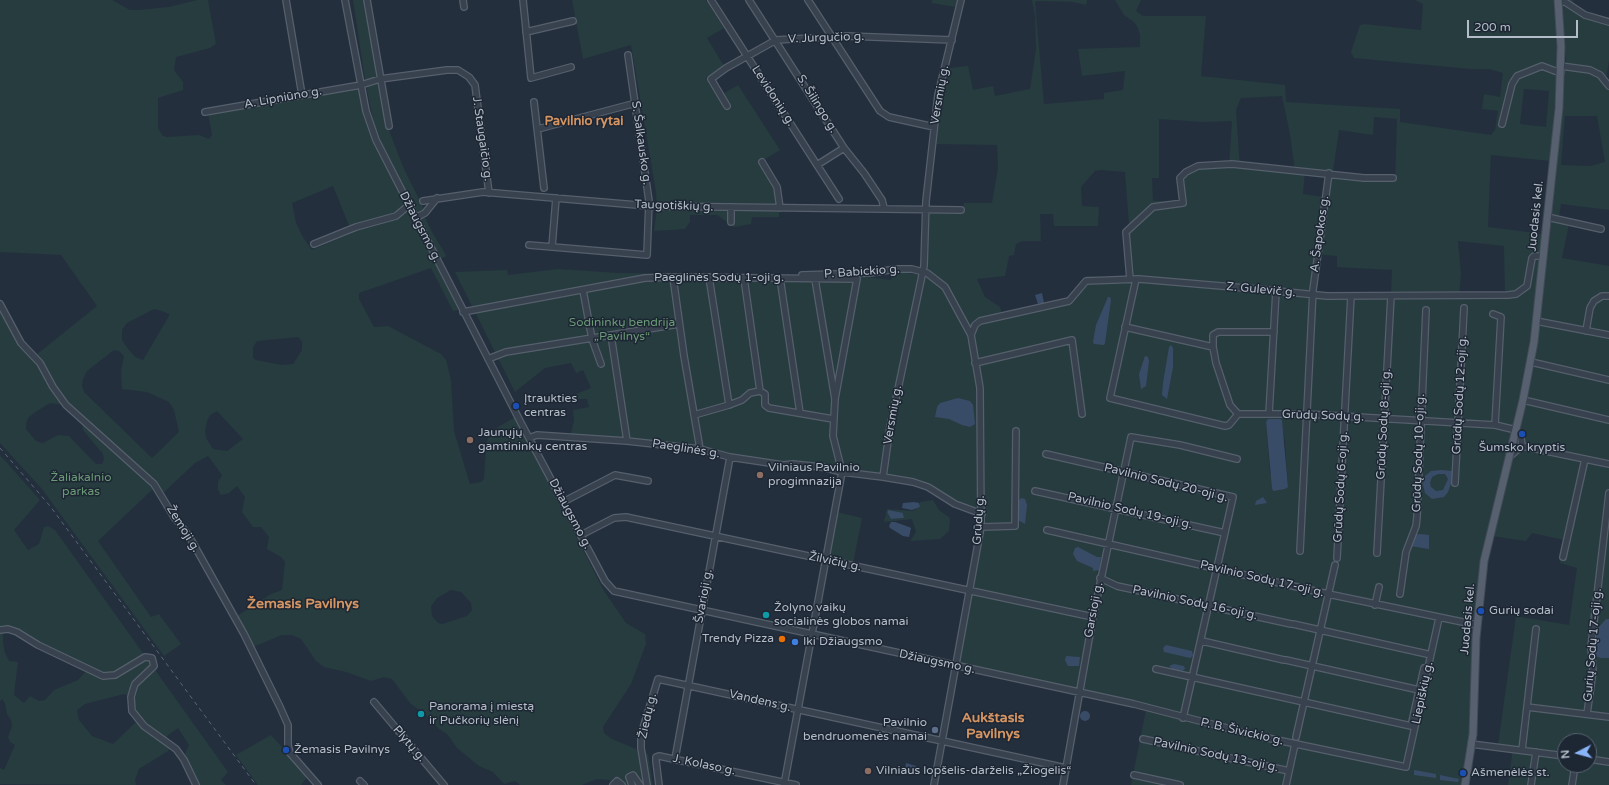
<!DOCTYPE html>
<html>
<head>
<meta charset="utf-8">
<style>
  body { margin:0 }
  #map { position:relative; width:1609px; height:785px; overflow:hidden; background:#242f3e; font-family:"Varela Round",sans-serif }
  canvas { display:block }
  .north { position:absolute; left:1557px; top:733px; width:40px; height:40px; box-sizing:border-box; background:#1d2633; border:1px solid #59626f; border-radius:50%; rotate:264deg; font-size:11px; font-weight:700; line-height:16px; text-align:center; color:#b4bcc9 }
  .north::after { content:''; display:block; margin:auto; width:14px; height:18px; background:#8ab4f8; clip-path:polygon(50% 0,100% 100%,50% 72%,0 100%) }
  .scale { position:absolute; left:1467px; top:20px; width:111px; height:18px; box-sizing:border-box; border:2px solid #b4bcc9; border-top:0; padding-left:5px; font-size:12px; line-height:14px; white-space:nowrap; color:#b4bcc9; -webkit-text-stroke:3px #1d2633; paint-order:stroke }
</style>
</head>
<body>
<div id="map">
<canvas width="1609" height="785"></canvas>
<div class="north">N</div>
<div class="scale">200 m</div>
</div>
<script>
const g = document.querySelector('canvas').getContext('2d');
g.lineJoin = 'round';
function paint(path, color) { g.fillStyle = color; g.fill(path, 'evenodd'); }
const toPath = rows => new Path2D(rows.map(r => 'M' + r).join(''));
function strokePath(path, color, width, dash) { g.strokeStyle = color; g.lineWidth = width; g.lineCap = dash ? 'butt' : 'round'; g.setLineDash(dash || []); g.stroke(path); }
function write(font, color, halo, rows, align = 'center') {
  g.font = font + ' "Varela Round",sans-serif'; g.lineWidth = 3; g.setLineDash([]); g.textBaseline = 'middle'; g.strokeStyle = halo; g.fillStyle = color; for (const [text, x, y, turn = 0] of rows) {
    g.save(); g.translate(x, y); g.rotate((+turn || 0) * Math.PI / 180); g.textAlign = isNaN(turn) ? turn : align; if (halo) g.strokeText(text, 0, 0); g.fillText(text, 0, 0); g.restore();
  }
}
paint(toPath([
  [0,0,112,0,130,10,139,10,169,7,197,0,208,0,216,44,210,48,176,57,174,70,183,82,183,90,158,98,158,128,162,135,166,137,199,135,209,139,212,135,208,113,358,87,370,132,460,310,453,311,431,268,359,293,359,299,374,327,388,326,441,354,446,360,451,380,454,431,470,484,481,482,484,479,486,446,488,438,491,431,515,417,604,591,626,623,645,634,646,644,631,684,603,727,604,733,612,739,648,754,653,785,610,785,610,780,597,779,582,785,520,785,515,781,504,784,493,772,479,766,457,748,447,734,439,729,427,716,410,703,392,679,384,677,371,681,346,672,324,667,316,661,301,639,292,635,282,635,253,647,237,616,271,594,282,590,285,562,281,557,267,549,269,537,261,527,253,527,242,512,245,497,237,486,229,493,221,495,218,490,218,482,222,475,208,456,195,463,161,495,154,488,98,541,151,617,159,614,181,644,164,656,42,489,0,443,0,309,38,364,64,405,50,403,34,413,28,418,26,424,26,429,36,441,43,443,58,435,69,436,96,464,102,464,104,460,103,454,83,430,82,422,66,404,36,355,97,306,61,255,0,252],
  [333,186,352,233,312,250,303,237,296,223,292,203],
  [154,309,162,311,169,314,169,316,143,360,135,357,126,346,122,340,122,330,127,323],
  [298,337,302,341,302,350,293,364,282,365,256,360,253,358,253,347,257,341],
  [114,350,119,351,124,356,121,371,122,389,147,392,169,402,174,410,179,432,152,458,84,392,82,386,83,379,87,371],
  [217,411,243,439,227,451,213,449,206,438,205,431,207,421,210,415],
  [451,590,461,592,471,603,472,610,467,616,458,619,442,624,438,623,432,616,431,606,437,598],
  [353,0,364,0,390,133,404,169,424,209,423,213,432,232,446,255,445,257,439,259,381,142,374,124,366,86],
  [572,0,706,0,724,28,707,38,724,66,706,78,718,97,738,85,780,150,760,162,776,189,779,199,779,217,752,217,751,224,734,227,717,215,690,215,690,222,685,229,654,231,657,208,656,192,631,45,583,59],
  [932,0,958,0,956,7,932,3],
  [1032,0,1087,0,1086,5,1073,2,1038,1,1035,2,1044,104,1104,99,1104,93,1123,90,1125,71,1082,76,1078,49,1140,47,1140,36,1138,28,1134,22,1124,15,1115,0,1141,0,1136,11,1143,16,1206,16,1201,76,1285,85,1286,102,1400,109,1400,122,1491,135,1495,130,1498,111,1482,109,1484,94,1500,97,1503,73,1489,69,1471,69,1354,58,1351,52,1360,25,1364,24,1421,30,1423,4,1415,0,1554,0,1558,52,1551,161,1491,155,1488,227,1543,234,1531,337,1520,401,1483,552,1474,620,1471,732,1462,785,1131,785,1147,705,955,662,979,527,979,517,977,514,928,489,912,484,699,451,631,442,570,438,574,420,573,410,589,407,587,399,578,399,576,394,591,388,583,370,576,373,571,363,545,368,515,392,455,272,507,270,508,275,558,269,618,273,857,276,891,280,893,273,895,272,925,275,929,213,962,213,964,203,992,203,998,168,997,145,935,144,949,68,968,66,973,90,993,86,995,96,1030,89,1036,49,1035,15],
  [1524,89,1549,91,1546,127,1520,124],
  [1282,96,1290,134,1295,172,1240,168,1236,110,1241,98],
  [1374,117,1397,119,1395,182,1332,177,1329,198,1303,194,1305,170,1333,171,1339,130,1373,135],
  [1159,119,1204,122,1232,121,1229,166,1198,168,1179,179,1181,201,1153,201,1152,178,1159,178],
  [1100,170,1125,172,1133,278,1086,276,1068,300,1002,315,1000,307,985,297,977,279,1005,276,1009,256,1014,255,1016,244,1022,241,1041,241,1040,214,1053,214,1054,226,1098,226,1099,207,1082,206,1081,187,1095,171],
  [1458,241,1504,246,1505,297,1459,296,1461,274],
  [1315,254,1337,256,1337,267,1392,270,1391,295,1310,292],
  [1281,420,1285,442,1288,487,1270,474,1266,422],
  [1562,0,1573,0,1574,6,1589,15,1609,19,1609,61,1606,79,1583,67,1566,63],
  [1567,68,1592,73,1598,76,1609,88,1609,210,1561,204,1559,216,1570,219,1562,258,1609,266,1609,785,1508,785,1513,748,1498,745,1516,616,1569,625,1577,568,1560,563,1564,540,1532,533,1526,541,1491,536,1532,374,1558,149,1565,70],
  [1565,116,1597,116,1605,162,1590,166,1561,165],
  [1565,741,1589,741,1589,765,1565,765],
  [0,455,40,500,14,530,28,550,39,544,44,527,48,526,55,530,228,772,221,780,226,785,199,785,184,756,189,745,178,728,167,736,170,748,168,751,139,769,135,780,136,785,0,784,0,768,4,770,15,745,10,742,8,737,12,726,11,720,7,714,5,703,2,699,0,701],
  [3,627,89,668,78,680,54,690,45,700,39,701,30,696,24,703,14,695,18,662,9,661,5,653,3,643],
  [124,694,131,697,137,716,136,722,113,744,92,736,79,720,77,710,85,704],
  [933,500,939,510,950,518,949,531,940,539,910,541,916,532,912,519,884,522,887,509,913,511,919,507,920,502],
  [891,510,904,514,904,518,891,519,887,512],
  [837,512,862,518,853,564,829,558],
  [271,735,308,776,301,785,258,785,236,755]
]), '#263c3f');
paint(toPath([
  [1042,293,1044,303,1038,304,1035,295],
  [1108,297,1110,297,1111,300,1105,343,1104,345,1094,344,1093,342,1096,325],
  [1171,345,1173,348,1173,367,1167,399,1162,395,1163,383,1169,347],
  [1145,356,1148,357,1149,361,1146,386,1141,389,1139,374],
  [958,398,970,401,973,405,975,424,970,427,962,425,949,419,935,417,937,407,940,403],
  [1268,419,1280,419,1282,420,1288,487,1285,489,1273,491,1272,488,1266,422],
  [1441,470,1453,471,1454,475,1448,492,1444,497,1432,499,1425,493,1423,485,1424,477,1431,471],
  [1438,474,1445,474,1448,479,1443,490,1436,491,1431,487,1430,483,1432,477],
  [1263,497,1267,503,1255,505,1256,501],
  [1021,498,1025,499,1027,505,1025,524,1018,520,1018,502],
  [914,502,919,503,920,507,912,510,902,508,903,503],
  [889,510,903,513,904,518,891,519,887,512],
  [891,522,895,522,909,527,911,528,909,537,903,536,890,528,889,526],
  [1420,534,1429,535,1429,549,1410,546,1415,535],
  [1078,547,1097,557,1101,557,1099,570,1093,571,1093,568,1077,561,1073,554,1075,548],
  [1606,619,1609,619,1609,658,1601,658,1595,656,1594,651,1598,628],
  [1166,645,1192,651,1193,656,1190,658,1164,652,1163,648],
  [1066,656,1080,657,1079,666,1068,666,1065,660],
  [1174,664,1184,666,1185,669,1182,671,1172,669,1169,666],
  '1080 716a5 5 0 1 1 10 0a5 5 0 1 1-10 0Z',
  [906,763,916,766,914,773,905,770],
  [1414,770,1436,774,1436,778,1414,775],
  [1440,775,1459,779,1458,782,1440,780]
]), '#394c67');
const minor = toPath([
  [286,0,302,95],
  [345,0,366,111,376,140,520,421,605,581,614,591,1134,704,1258,736,1406,767,1439,618],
  [367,0,389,126],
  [463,0,464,7],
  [523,0,531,78,571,67],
  [711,0,817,165,844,148],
  [749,0,844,148,864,173,882,200,884,208],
  [808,0,880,111,889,117,934,127],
  [1558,2,1565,2,1585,15,1609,22],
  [526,32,573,21],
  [1561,66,1590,70,1600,75,1609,86],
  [534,102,544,188],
  [727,106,711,79,726,68,776,40,847,36,952,40],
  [205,112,361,85,380,79,447,70,458,70,469,77,475,85,489,193],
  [1502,124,1512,84,1517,76,1542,66,1555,71,1561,72],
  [538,129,636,103],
  [762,162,777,187,780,208],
  [817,165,839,199],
  [423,201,483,192,649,206,961,210],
  [1547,217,1601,229],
  [415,218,425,213,437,198],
  [731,222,731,207],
  [314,244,356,227,396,216,409,205],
  [529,245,647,255,649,201,628,55],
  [552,247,556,198],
  [802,275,870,273,896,269,912,269,927,273,945,287,971,335,980,388,981,527,934,785],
  [673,277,684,356,700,449],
  [709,277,729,405],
  [744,278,760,391],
  [780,278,800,413],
  [815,279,835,399,833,436,842,472],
  [1130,279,1126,232,1153,207,1183,203,1180,178,1186,172,1198,166,1232,164,1364,178,1393,178],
  [1136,279,1110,398,1225,426,1229,425,1238,414,1306,414,1495,425,1516,430],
  [583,290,592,339,601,364],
  [0,304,21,343,40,363,53,387,66,405,154,484,174,517,189,536,244,634,280,707,288,725,288,745,290,753,318,785],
  [463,312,645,278,673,277,857,279,835,399],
  [1493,314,1501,317,1495,425],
  [1536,321,1609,335],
  [1125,327,1213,347,1216,363,1230,405,1238,414],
  [1586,331,1590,308,1594,301,1602,296,1609,296],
  [611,335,627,441],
  [971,335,975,325,980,321,1069,301,1086,281,1139,279,1257,289,1327,296,1508,295,1516,294,1527,286,1532,258,1534,256,1543,256],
  [1213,347,1213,335,1218,332,1274,332],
  [488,359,506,352,679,324],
  [1531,362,1609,380],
  [975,363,1072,340,1082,414],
  [1523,400,1609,420],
  [1269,414,1276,291],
  [694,415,729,405,742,400,750,393,760,391,765,394,765,405,769,408,833,419],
  [529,438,537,435,627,441,700,449,730,457,783,465,793,464,822,467,842,472],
  [1522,446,1609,464],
  [1046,454,1233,497,1183,718],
  [1509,457,1522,446,1521,438,1516,433],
  [883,477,913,482,928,487,955,504,982,514],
  [1455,483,1464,308],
  [1035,491,1225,533],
  [563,502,615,475,648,481],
  [981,527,1015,526,1016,431],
  [1047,530,1328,594,1477,625],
  [581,535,614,518,626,517,1093,617],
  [1300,551,1313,290,1329,173],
  [1377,553,1391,296],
  [1563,557,1585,459],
  [1337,558,1351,296],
  [1100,578,1117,586,1291,624],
  [1400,594,1406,552,1416,526,1417,517,1426,310],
  [1375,605,1379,587],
  [1293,624,1427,654],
  [0,630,8,629,17,632,38,645,103,676,115,675,145,657,152,658,154,666,135,684,133,690,131,697,132,711,144,726,176,749,184,760,196,785],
  [1202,641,1284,660],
  [1286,660,1419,690],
  [1156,669,1411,726,1424,668],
  [374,702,444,785],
  [1527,707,1609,717],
  [1587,714,1593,671,1591,647,1609,493],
  [1296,737,1335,565],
  [1143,739,1289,771],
  [1471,744,1565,756],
  [1522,750,1536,629],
  [675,759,730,457],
  [1589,759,1609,762],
  [1134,775,1180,785],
  [360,781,364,785],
  [613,785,617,781,622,785],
  [632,785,629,777,633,775,640,785],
  [647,785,641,748,641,735,658,679,1066,768],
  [659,785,656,761,656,757,659,756,796,785],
  [784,785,842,472,883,477,890,427,924,266,926,201,938,95,961,0],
  [1063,785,1093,617,1131,437,1180,445,1237,459],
  [1286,785,1295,744],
  [1531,785,1536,752],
  [1572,785,1575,765]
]);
const major = toPath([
  [1465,785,1473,734,1476,638,1484,561,1523,400,1534,342,1559,108,1561,47,1558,0]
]);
strokePath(minor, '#565f6c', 8);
strokePath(major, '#414a57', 9);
strokePath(minor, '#38414e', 5.5);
strokePath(major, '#56606e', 7);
strokePath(toPath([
  [0,448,50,506,256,785]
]), '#5a6575', 1, [4, 4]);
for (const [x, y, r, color] of [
  [516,406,4,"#1a4fb4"],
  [1522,434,4,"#1a4fb4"],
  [470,440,4,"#8d6e63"],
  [760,475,4,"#8d6e63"],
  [1481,611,4,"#1a4fb4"],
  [766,615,4,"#0f9aa8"],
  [782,639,4,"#e8710a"],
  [795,642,4,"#3f7fe0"],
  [421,714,4,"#0f9aa8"],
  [935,730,4,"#5c6f8a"],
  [286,750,4,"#1a4fb4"],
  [868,771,4,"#8d6e63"],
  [1463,773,4,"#1a4fb4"]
]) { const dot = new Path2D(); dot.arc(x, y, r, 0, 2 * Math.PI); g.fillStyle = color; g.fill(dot); strokePath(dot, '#1d2633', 1.5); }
write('12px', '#b4bcc9', '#1d2633', [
  ["V. Jurgučio g.",826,38,-2],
  ["Versmių g.",940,95,-80],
  ["Levidonių g.",773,96,57],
  ["A. Lipniūno g.",283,98,-10],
  ["S. Šilingo g.",817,104,58],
  ["J. Staugaičio g.",482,139,82],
  ["S. Šalkausko g.",641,143,82],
  ["Taugotiškių g.",674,206,2],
  ["Juodasis kel.",1536,216,-84],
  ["Džiaugsmo g.",420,227,63],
  ["A. Šapokos g.",1320,234,-82],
  ["P. Babickio g.",862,272,-4],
  ["Paeglinės Sodų 1-oji g.",719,278],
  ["Z. Gulevič g.",1261,290,5],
  ["Grūdų Sodų 12-oji g.",1460,395,-87],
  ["Versmių g.",893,415,-80],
  ["Grūdų Sodų g.",1323,416,2],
  ["Grūdų Sodų 8-oji g.",1384,424,-87],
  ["Paeglinės g.",686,449,9],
  ["Grūdų Sodų 10-oji g.",1419,453,-88],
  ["Pavilnio Sodų 20-oji g.",1166,483,14],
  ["Grūdų Sodų 6-oji g.",1341,487,-87],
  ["Pavilnio Sodų 19-oji g.",1130,511,13],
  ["Džiaugsmo g.",570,514,62],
  ["Grūdų g.",979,520,-86],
  ["Žemoji g.",183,529,58],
  ["Žilvičių g.",835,562,12],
  ["Pavilnio Sodų 17-oji g.",1262,579,13],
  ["Švarioji g.",704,596,-80],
  ["Pavilnio Sodų 16-oji g.",1195,603,12],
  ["Garsioji g.",1094,610,-79],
  ["Juodasis kel.",1468,619,-85],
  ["Gurių Sodų 17-oji g.",1593,645,-85],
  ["Džiaugsmo g.",937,662,12],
  ["Liepiškių g.",1423,693,-78],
  ["Vandens g.",760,701,13],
  ["Žiedų g.",648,716,-77],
  ["P. B. Šivickio g.",1242,732,13],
  ["Plytų g.",409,744,49],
  ["Pavilnio Sodų 13-oji g.",1216,755,12],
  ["J. Kolaso g.",704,765,12]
]);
write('12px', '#6b9a76', '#1d2633', [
  ["Sodininkų bendrija",622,323],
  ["„Pavilnys“",622,337],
  ["Žaliakalnio",81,478],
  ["parkas",81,492]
]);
write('12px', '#b4bcc9', '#1d2633', [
  ["Įtraukties",524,399],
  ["centras",524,413],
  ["Jaunųjų",478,433],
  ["gamtininkų centras",478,447],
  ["Šumsko kryptis",1522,448,"center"],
  ["Vilniaus Pavilnio",768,468],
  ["progimnazija",768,482],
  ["Žolyno vaikų",774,608],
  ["socialinės globos namai",774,622],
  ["Gurių sodai",1489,611],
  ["Trendy Pizza",774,639,"right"],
  ["Iki Džiaugsmo",803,642],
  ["Panorama į miestą",429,707],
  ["ir Pučkorių slėnį",429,721],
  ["Pavilnio",927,723,"right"],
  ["bendruomenės namai",927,737,"right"],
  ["Žemasis Pavilnys",294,750],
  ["Vilniaus lopšelis-darželis „Žiogelis“",876,771],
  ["Ašmenėlės st.",1471,773]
], 'left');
write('bold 13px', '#d59563', '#1d2633', [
  ["Pavilnio rytai",584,122]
]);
write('bold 14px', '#d59563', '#1d2633', [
  ["Žemasis Pavilnys",303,604],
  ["Aukštasis",993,718],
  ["Pavilnys",993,734]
]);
</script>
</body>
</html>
